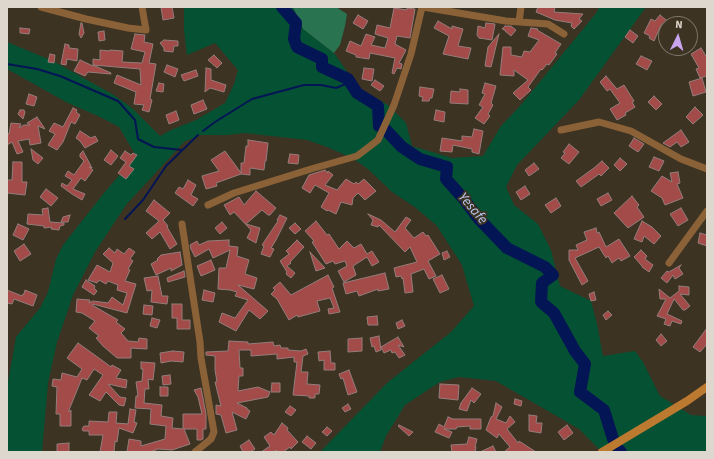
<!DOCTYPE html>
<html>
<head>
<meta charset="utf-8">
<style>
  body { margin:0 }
  #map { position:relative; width:714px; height:459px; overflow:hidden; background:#3d3323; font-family:"Source Sans 3",sans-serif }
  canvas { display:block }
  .frame { position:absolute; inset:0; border:8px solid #ded7ce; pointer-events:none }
  .north { position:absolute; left:658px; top:16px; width:40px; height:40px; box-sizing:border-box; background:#3d3323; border:1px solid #7d7567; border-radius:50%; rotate:5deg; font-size:11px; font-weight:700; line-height:16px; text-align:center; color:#ded7ce }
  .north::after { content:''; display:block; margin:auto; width:14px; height:18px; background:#c8a5ee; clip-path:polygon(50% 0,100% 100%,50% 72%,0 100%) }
</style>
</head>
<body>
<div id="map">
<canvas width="714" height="459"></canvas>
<div class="frame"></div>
<div class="north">N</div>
</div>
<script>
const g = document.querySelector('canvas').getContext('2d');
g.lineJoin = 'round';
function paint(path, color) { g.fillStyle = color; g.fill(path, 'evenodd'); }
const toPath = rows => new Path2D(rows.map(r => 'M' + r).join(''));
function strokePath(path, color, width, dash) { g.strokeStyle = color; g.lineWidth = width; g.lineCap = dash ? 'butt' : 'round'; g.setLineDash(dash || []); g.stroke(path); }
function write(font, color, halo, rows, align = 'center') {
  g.font = font + ' "Source Sans 3",sans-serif'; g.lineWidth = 3.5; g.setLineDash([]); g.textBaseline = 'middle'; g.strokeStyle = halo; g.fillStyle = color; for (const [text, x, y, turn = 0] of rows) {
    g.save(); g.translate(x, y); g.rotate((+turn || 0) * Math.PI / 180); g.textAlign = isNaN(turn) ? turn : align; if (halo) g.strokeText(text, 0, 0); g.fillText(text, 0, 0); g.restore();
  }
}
paint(toPath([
  [184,7,293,7,303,29,334,53,359,88,388,105,406,123,412,146,452,158,483,156,501,126,520,106,597,12,599,7,646,7,579,100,517,165,506,187,514,205,538,224,551,250,560,286,591,301,597,324,603,356,635,351,643,362,660,396,691,415,707,416,707,452,602,452,579,429,496,381,459,377,440,382,405,405,386,436,380,452,320,452,387,383,451,332,474,306,462,265,437,226,416,208,392,192,368,169,352,158,327,147,307,140,245,133,227,135,200,135,184,142,126,205,95,252,73,295,57,342,48,383,42,452,7,452,7,388,16,337,40,308,48,292,56,259,63,245,104,193,136,156,119,127,100,117,66,102,7,69,7,42,53,61,114,95,132,108,160,136,171,130,196,120,225,103,234,84,238,70,215,43,187,55,184,31]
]), '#055133');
paint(toPath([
  [293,7,336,7,347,14,345,26,340,45,334,53,303,29]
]), '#297351');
strokePath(toPath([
  [7,64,37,69,60,76,118,101,135,120,138,139,154,147,182,150],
  [203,131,215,122,252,99,304,85,321,85,336,88,350,82],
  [125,219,143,200,166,166,198,135]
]), '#031554', 2);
strokePath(toPath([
  [282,7,296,23,294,39,297,47,322,59,322,67,348,79,357,93,378,106,379,126,384,128,402,147,420,159,447,167,446,179,463,198,478,218,507,248,545,267,553,275,542,283,541,302,554,313,575,351,585,364,580,392,604,410,613,439],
  [619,450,621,452]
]), '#031554', 12);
const building = toPath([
  [161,7,172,7,174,18,163,20,161,7],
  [538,7,555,7,554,12,583,14,579,19,582,21,574,29,571,26,572,23,555,20,536,12,538,7],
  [394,8,407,10,407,8,415,9,410,38,397,36,395,44,406,50,399,63,402,64,401,69,397,68,394,74,392,73,395,58,370,53,369,59,356,57,356,55,346,51,350,41,361,46,366,34,375,37,371,45,385,48,388,38,375,34,377,25,390,28,394,8],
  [358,15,368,21,363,29,353,23,358,15],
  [660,15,666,20,676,24,666,24,666,27,661,25,654,41,649,38,650,36,644,33,651,19,655,21,660,15],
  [438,21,452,29,452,26,463,29,458,46,471,48,468,59,443,54,449,36,434,28,438,21],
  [81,23,82,23,84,33,81,38,79,34,81,23],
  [486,23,495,24,492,40,479,38,477,35,478,26,485,28,486,23],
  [505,26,511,26,516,30,511,36,505,31,505,30,502,29,505,26],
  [20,28,30,29,29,34,20,33,20,28],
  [531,28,538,29,537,30,561,44,555,53,557,54,549,65,547,64,542,70,541,69,528,87,531,90,520,100,513,93,528,80,514,70,514,76,500,75,503,47,511,47,511,55,522,57,524,51,530,52,539,40,528,36,531,28],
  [630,30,638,36,633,43,625,37,630,30],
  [104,31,105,40,99,41,98,32,104,31],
  [135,34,145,35,144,42,153,44,149,63,156,64,150,99,152,100,149,112,142,110,144,105,134,104,136,92,114,83,117,75,141,85,140,69,93,65,93,59,100,60,100,50,110,51,110,50,123,51,122,62,142,63,145,52,131,49,135,34],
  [499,34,491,67,485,66,488,47,499,34],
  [164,40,178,41,178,46,174,46,173,52,164,51,164,48,160,43,164,40],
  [65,44,69,45,69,48,78,49,77,61,67,59,66,65,61,64,65,44],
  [701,48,707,58,707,76,700,78,696,69,699,68,691,54,701,48],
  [50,54,55,55,54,63,48,62,50,54],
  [214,55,222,63,217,68,208,60,214,55],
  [641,56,652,61,647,70,636,64,641,56],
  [80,60,93,66,93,65,111,73,111,74,88,72,85,76,74,71,80,60],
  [167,65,178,69,175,77,164,72,167,65],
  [206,68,211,69,211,80,226,85,224,92,210,88,205,92,206,68],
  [364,68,374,69,372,81,362,79,364,68],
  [196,70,198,76,184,81,181,75,196,70],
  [606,76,617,89,624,85,634,101,632,102,635,107,625,113,626,115,617,120,610,109,620,103,610,89,607,91,600,82,606,76],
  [702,78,706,92,693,96,689,82,702,78],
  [375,80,384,86,380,91,371,85,375,80],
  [159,83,164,84,163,92,156,91,159,83],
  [485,83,496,86,491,103,493,105,488,114,490,116,484,124,475,118,483,107,479,105,485,94,482,93,485,83],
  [420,87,434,89,432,98,430,98,429,101,422,101,423,97,419,96,420,87],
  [460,89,468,90,468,104,450,103,451,91,460,92,460,89],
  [29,94,37,97,34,106,26,104,29,94],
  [654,96,662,104,656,110,648,102,654,96],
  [203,100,207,109,194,114,191,105,203,100],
  [695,107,703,115,693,124,686,117,695,107],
  [73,108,77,110,76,112,80,115,75,124,71,122,63,142,57,150,48,145,55,134,49,131,54,123,63,127,73,108],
  [20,110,24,110,25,112,23,119,18,114,20,110],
  [436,110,445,112,444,122,434,120,436,110],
  [176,111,179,120,169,124,166,115,176,111],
  [37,117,45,129,38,126,41,143,30,145,29,139,18,141,23,152,17,154,12,142,7,145,7,134,9,134,11,123,21,124,19,128,24,125,30,125,27,123,37,117],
  [474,129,483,131,479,154,472,152,472,149,453,145,452,152,440,151,442,138,462,141,462,136,472,137,474,129],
  [681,130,689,142,681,147,677,142,670,147,663,143,681,130],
  [80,131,91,138,95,136,98,141,85,148,80,141,76,138,80,131],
  [634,138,644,144,638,152,629,146,634,138],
  [248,140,268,143,266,161,265,161,264,170,250,168,250,175,241,174,216,183,217,186,206,189,202,176,219,171,211,160,225,151,241,173,241,163,244,163,246,146,248,146,248,140],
  [569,144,579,152,569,164,561,158,565,153,563,152,569,144],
  [31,149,43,158,38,164,33,160,31,149],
  [111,150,118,156,111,165,104,160,111,150],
  [83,151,92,168,89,167,93,170,85,181,81,178,73,189,85,194,82,200,72,194,61,186,62,183,67,186,72,180,65,176,68,171,74,175,84,161,80,157,80,154,83,151],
  [125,151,131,155,133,153,137,155,129,166,134,169,126,179,118,173,126,162,120,158,125,151],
  [290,154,299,155,298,164,288,163,290,154],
  [654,157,664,161,659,171,649,167,654,157],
  [620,158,627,164,620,171,614,165,620,158],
  [602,161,609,168,601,176,599,174,581,187,576,181,594,168,602,161],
  [13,162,22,162,22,182,27,182,25,195,7,193,7,180,12,180,13,162],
  [534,163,539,169,529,176,525,170,534,163],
  [325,170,327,173,328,171,333,175,325,185,337,190,346,179,354,184,356,182,358,184,364,179,376,191,365,200,358,193,353,198,352,205,341,202,336,214,328,210,327,211,321,207,329,193,315,185,310,193,302,188,309,175,325,170],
  [678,172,680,183,677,184,683,198,665,205,662,198,651,191,662,176,672,182,670,173,678,172],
  [188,180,196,185,191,195,198,199,193,206,175,193,179,187,183,189,188,180],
  [525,186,530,194,521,200,516,192,525,186],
  [46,189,58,198,51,206,40,197,46,189],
  [256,191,276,208,270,215,268,215,262,210,246,224,260,228,256,243,247,238,251,230,234,212,230,215,224,205,239,197,244,205,256,191],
  [608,193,612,200,601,206,597,199,608,193],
  [632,196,639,205,637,207,644,217,628,228,614,213,632,196],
  [556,198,561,206,551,213,545,205,556,198],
  [154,200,170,213,163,220,168,226,167,227,177,244,170,249,160,232,152,239,146,233,159,221,146,211,154,200],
  [48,208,50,222,64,223,64,225,60,226,59,230,51,229,52,227,44,228,44,226,27,224,28,214,43,215,42,209,48,208],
  [681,208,688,220,678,226,670,214,681,208],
  [368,214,381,220,395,232,406,217,411,220,405,228,414,238,423,232,426,236,428,235,440,254,428,261,436,276,429,279,424,269,411,274,413,292,405,293,403,278,402,279,401,276,396,277,394,268,417,262,410,247,405,252,379,225,378,227,371,225,373,220,368,214],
  [70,215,68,222,61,222,63,217,70,215],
  [280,215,287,218,276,240,271,248,274,249,270,257,261,254,264,246,262,245,278,221,277,220,280,215],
  [316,221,327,235,329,234,339,249,347,241,354,248,361,244,367,254,372,251,379,262,372,266,367,257,353,266,356,275,344,282,338,271,347,266,345,261,335,264,333,261,326,264,312,242,314,241,305,231,316,221],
  [642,221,652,227,661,236,654,244,644,236,642,242,634,239,642,221],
  [222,222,227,228,220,234,215,228,222,222],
  [295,223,301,229,295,234,289,228,295,223],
  [18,224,29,229,23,240,13,235,18,224],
  [596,228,597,233,599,232,606,247,619,239,630,256,621,261,619,258,612,263,608,256,606,258,599,247,575,258,588,281,582,285,569,260,569,250,578,250,576,245,587,240,584,232,596,228],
  [700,233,707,235,707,246,698,243,700,233],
  [229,240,229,246,238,247,237,256,249,260,245,274,257,278,254,289,238,285,268,311,260,319,249,310,236,331,219,322,222,313,235,318,248,300,235,296,237,292,230,290,218,289,219,268,226,268,230,250,213,258,209,249,195,257,191,249,190,245,197,241,199,245,208,241,229,240],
  [297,240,304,247,290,262,291,263,287,266,295,273,291,278,286,274,287,272,280,261,289,254,286,251,297,240],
  [24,244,31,254,20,261,14,251,24,244],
  [109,248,115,253,117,249,124,254,129,248,135,252,130,259,133,261,128,269,130,270,125,281,136,284,127,313,93,304,92,305,118,320,116,322,125,329,121,333,128,341,138,342,139,338,147,339,147,349,131,348,131,358,117,358,103,346,96,338,99,336,89,328,95,321,82,313,76,312,77,299,90,300,89,303,93,301,108,303,112,297,123,305,127,293,117,290,118,285,108,281,106,284,99,280,97,283,88,280,97,265,110,272,113,263,103,254,109,248],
  [641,250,647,256,645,259,653,265,649,272,642,267,642,266,634,257,641,250],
  [447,251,450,257,444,260,442,253,447,251],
  [180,252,182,265,171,271,171,268,156,275,151,264,158,260,157,259,161,255,180,252],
  [310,252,325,268,316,271,310,252],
  [211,260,215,270,201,276,197,266,211,260],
  [681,265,679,268,683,274,675,279,673,275,667,283,661,278,667,271,669,272,681,265],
  [184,271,185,277,168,282,167,278,184,271],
  [385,273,389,289,378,291,378,289,359,296,357,291,346,294,343,283,385,273],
  [328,275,334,287,332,288,340,312,329,314,328,309,334,308,330,298,317,301,320,311,298,317,297,315,289,320,277,299,271,294,275,290,273,288,280,282,291,295,328,275],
  [442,275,449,289,440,293,433,279,442,275],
  [158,276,162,296,168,296,167,304,151,302,152,290,147,291,144,278,158,276],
  [86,280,95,286,94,288,97,291,94,295,82,287,86,280],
  [679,286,689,287,689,295,680,294,690,306,685,310,683,310,674,299,667,314,682,321,681,324,672,321,670,326,664,324,666,319,657,316,666,299,660,299,659,289,670,298,679,291,679,286],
  [7,290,22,296,23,294,24,294,25,290,37,295,33,306,14,299,12,304,7,303,7,290],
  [204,290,215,293,213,302,202,300,204,290],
  [594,292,596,300,591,301,589,294,594,292],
  [172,304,182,304,182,320,190,320,190,329,177,329,177,318,172,318,172,304],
  [144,305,153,306,152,315,143,314,144,305],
  [608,311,612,315,606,320,603,315,608,311],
  [377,316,378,325,368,325,367,317,377,316],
  [152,318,160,320,157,328,150,326,152,318],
  [402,320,405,326,398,329,396,323,402,320],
  [707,328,707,344,700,352,693,347,707,328],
  [661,334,667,341,661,346,656,340,661,334],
  [379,336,381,350,376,352,374,346,372,347,370,338,379,336],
  [398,337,404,347,398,345,405,355,399,358,395,352,392,353,391,350,384,353,381,347,398,337],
  [362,338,362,351,348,352,348,339,362,338],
  [229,341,248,342,248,344,273,342,274,346,280,345,281,348,288,348,288,350,301,351,306,349,308,354,303,356,301,372,308,372,307,384,320,385,319,394,315,394,315,398,309,398,309,396,293,395,297,362,294,362,294,357,277,359,277,354,251,356,251,350,239,350,240,368,243,368,243,376,239,376,238,391,258,387,270,392,268,397,237,403,247,408,247,409,250,411,246,419,232,412,237,430,226,433,221,415,216,414,216,405,221,406,215,382,217,382,215,370,215,356,206,355,206,352,228,351,229,341],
  [78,343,103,361,111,367,112,365,121,370,116,378,127,380,126,388,108,384,120,397,126,398,124,406,119,405,106,392,100,401,89,395,103,375,94,369,87,380,82,378,69,410,69,412,71,410,71,426,60,426,60,414,56,414,57,387,52,386,53,379,61,380,62,373,77,377,82,369,67,358,78,343],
  [173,351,184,352,183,362,171,361,161,363,160,353,173,351],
  [330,351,331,363,335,363,335,370,324,370,324,360,319,361,318,352,330,351],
  [141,362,155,363,153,380,148,379,149,389,145,389,144,403,162,405,161,416,173,418,172,428,183,429,183,414,202,414,198,397,194,390,201,388,206,414,206,429,203,429,203,439,201,440,197,440,197,429,184,429,190,444,172,450,158,449,150,452,127,452,129,439,141,441,141,446,165,439,166,426,150,424,151,409,135,408,136,396,138,396,136,382,142,381,143,369,141,369,141,362],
  [349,370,357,392,348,395,343,378,341,379,339,374,349,370],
  [170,375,171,384,163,385,162,376,170,375],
  [272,383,280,383,280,392,271,392,272,383],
  [440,384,459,385,458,400,439,398,440,384],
  [160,387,168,387,168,396,160,396,160,387],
  [472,388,481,394,474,403,471,400,467,411,459,409,461,403,472,388],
  [515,399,522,401,521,406,514,404,515,399],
  [496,403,502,407,496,419,506,423,510,416,515,422,507,429,518,443,519,441,536,452,504,452,510,447,499,434,497,438,486,430,491,417,493,416,496,403],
  [348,404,351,409,345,412,342,408,348,404],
  [290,406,296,410,291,416,285,412,290,406],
  [130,409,136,410,134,422,137,423,133,433,119,428,117,442,115,441,114,452,100,452,103,435,89,435,89,431,83,431,82,429,84,426,89,426,89,421,108,422,109,412,117,412,116,423,128,424,130,409],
  [529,415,537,416,536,423,542,423,541,433,529,431,529,415],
  [448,417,453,419,481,419,481,429,470,429,470,426,457,427,456,429,444,429,452,432,449,438,435,432,439,424,444,427,448,417],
  [282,423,288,428,287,430,298,442,291,449,290,447,283,452,278,452,276,450,273,452,261,452,270,446,264,437,271,432,274,435,282,423],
  [399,425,413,432,409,436,398,426,399,425],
  [567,425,573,433,564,440,558,432,567,425],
  [327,427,332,431,327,436,322,432,327,427],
  [307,436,316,443,311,449,302,442,307,436],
  [469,437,477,439,475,447,476,447,475,452,452,452,451,445,467,444,469,437],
  [249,440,255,449,250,452,243,452,240,446,249,440],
  [69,443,69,452,57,452,57,444,69,443],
  [493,446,496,452,480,452,493,446]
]);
paint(building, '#a24b48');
strokePath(building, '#957d7b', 1);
strokePath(toPath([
  [41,7,86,19,128,28,146,30,142,7],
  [423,7,506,21,548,24,564,34],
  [519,22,521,7],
  [561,130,599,122,631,131,681,159,707,169],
  [208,205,234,193,311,169,357,156,378,140,394,105,411,54,422,7],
  [182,224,200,342,201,358,214,432,211,439,195,452],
  [669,263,707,211]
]), '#8b6238', 7);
strokePath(toPath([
  [602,452,687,401,707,387]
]), '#bb7a30', 8);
write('italic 14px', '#bacdf4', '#3d3323', [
  ["Yesafe",472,209,49]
]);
</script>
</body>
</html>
